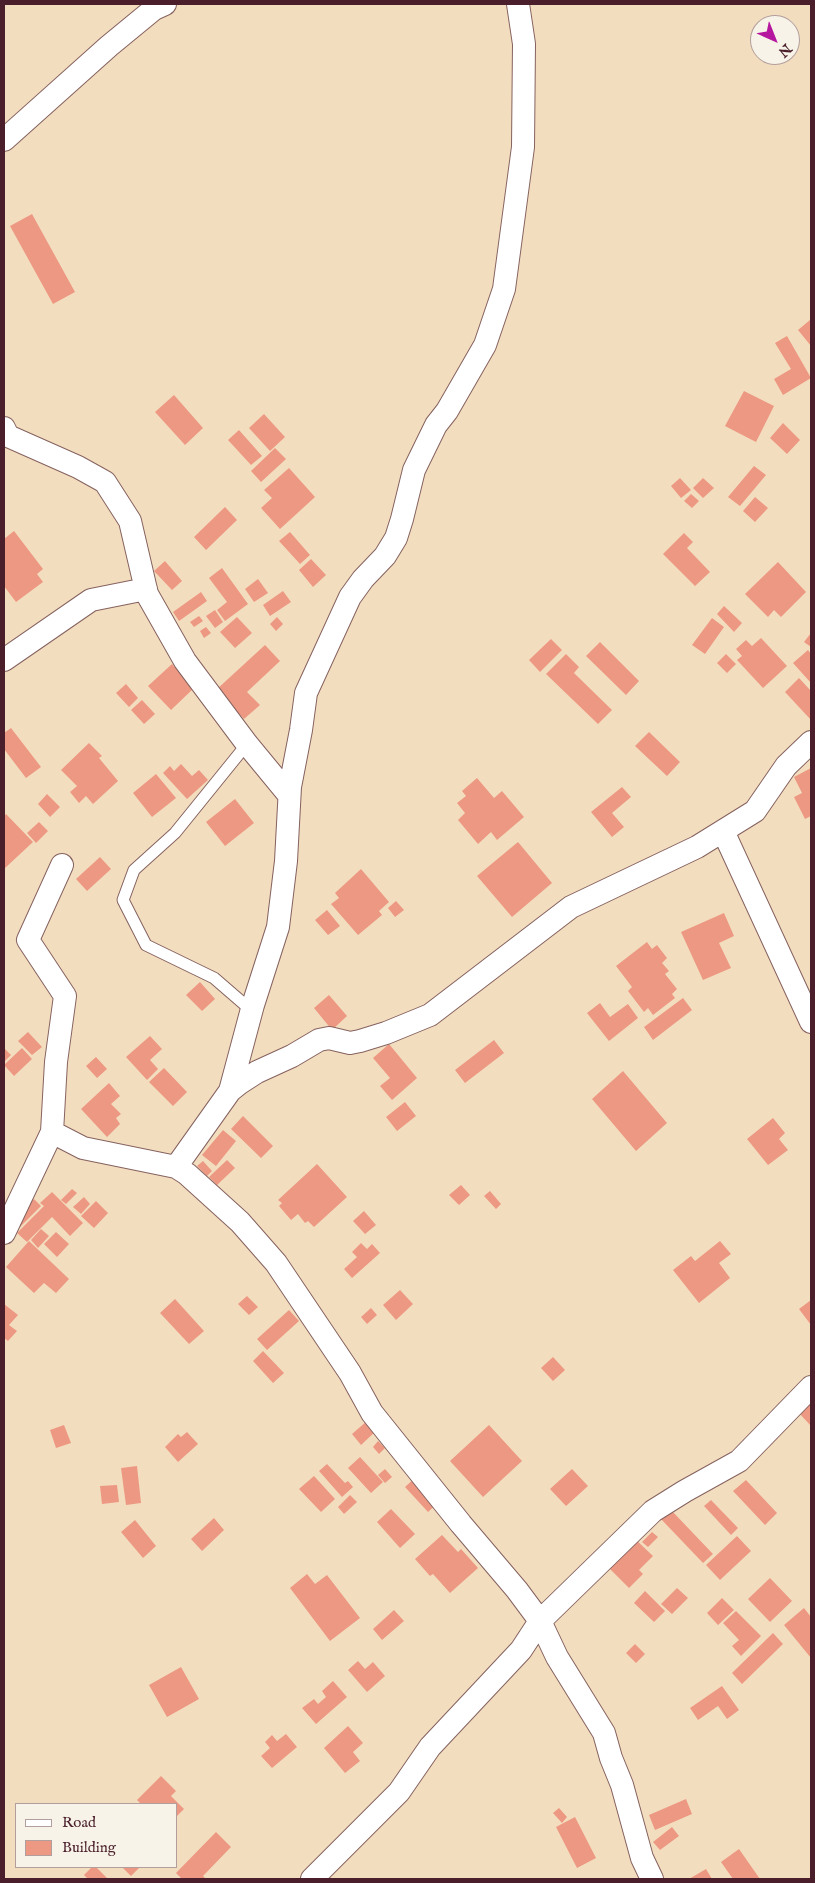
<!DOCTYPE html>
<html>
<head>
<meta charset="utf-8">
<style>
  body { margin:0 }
  #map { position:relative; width:815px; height:1883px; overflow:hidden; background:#f3ddbf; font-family:"IM FELL English",serif }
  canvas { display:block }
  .frame { position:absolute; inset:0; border:5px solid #4a1f2b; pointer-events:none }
  .legend { position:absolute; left:15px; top:1803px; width:162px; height:65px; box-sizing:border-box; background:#f7f3e8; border:1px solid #b29e9c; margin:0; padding:6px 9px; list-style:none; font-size:15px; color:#4a1f2b }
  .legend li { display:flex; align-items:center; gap:10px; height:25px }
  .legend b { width:25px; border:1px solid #b29e9c }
  .north { position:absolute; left:750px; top:15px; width:50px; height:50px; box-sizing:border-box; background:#f7f3e8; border:1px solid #b29e9c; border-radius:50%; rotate:136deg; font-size:14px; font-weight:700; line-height:20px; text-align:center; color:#4a1f2b }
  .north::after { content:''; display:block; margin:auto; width:18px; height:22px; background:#b5179e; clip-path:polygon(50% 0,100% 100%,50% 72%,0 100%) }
</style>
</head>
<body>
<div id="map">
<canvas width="815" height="1883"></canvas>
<div class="frame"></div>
<ul class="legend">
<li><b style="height:6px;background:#fff"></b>Road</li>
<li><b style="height:14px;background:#ed9882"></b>Building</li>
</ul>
<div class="north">N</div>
</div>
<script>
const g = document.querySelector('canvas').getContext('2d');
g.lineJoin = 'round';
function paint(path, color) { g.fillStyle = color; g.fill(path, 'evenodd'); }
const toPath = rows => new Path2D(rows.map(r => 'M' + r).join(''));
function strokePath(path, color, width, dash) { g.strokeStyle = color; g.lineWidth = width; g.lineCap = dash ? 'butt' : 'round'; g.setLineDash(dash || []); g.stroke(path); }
paint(toPath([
  [32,214,75,292,53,304,10,226],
  [810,320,811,321,811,346,798,330],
  [787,336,811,378,783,395,774,379,791,369,775,343],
  [744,391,774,406,756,442,725,426],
  [174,395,203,428,185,445,155,412],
  [264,414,285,437,270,451,249,428],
  [783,423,800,440,787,454,770,438],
  [239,430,262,456,251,465,228,440],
  [275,448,286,459,261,482,251,471],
  [754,466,766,475,740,506,728,497],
  [289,468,315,497,280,529,261,508,272,498,264,490],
  [680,478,691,490,681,498,671,486],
  [703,478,714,488,703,498,693,488],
  [691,494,699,501,692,508,684,501],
  [755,497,768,508,755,522,743,511],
  [225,507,237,520,206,550,194,537],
  [14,531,43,569,37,574,43,582,16,602,4,586,4,539],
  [290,532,310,555,300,564,279,541],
  [684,533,693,542,687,548,710,572,695,586,663,554],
  [311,559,326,575,313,587,299,570],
  [165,561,182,581,172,590,154,571],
  [778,562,806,592,781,617,774,610,768,617,745,594],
  [222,568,248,604,225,621,217,610,227,602,209,578],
  [258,579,268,593,254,602,245,589],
  [283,591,291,602,270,616,263,605],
  [201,592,207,601,179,621,173,612],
  [724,606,742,623,734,632,717,614],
  [215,610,223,622,215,628,206,616],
  [199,616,203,621,194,627,190,622],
  [237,617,252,633,235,648,220,632],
  [277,617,283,624,276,631,270,624],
  [712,618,724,627,705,654,692,645],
  [206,627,211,633,204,638,200,631],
  [811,633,811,647,804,642],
  [761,638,787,666,763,688,737,660,742,656,736,649,746,640,752,646],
  [551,639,562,650,540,672,529,660],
  [600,642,639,681,626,695,586,656],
  [265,645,280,661,247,692,260,705,244,719,216,690],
  [808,650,811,654,811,683,793,663],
  [566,654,579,667,574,673,612,710,598,724,546,674],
  [726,654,736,664,727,673,717,663],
  [172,664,194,688,171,710,148,686],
  [799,678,811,691,811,720,785,692],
  [126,684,138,698,129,707,116,693],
  [142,700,155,714,144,724,131,710],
  [11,728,41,767,26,778,4,749,4,733],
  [649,732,680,762,667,776,635,746],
  [89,743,102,756,99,758,118,781,93,804,86,796,79,803,70,792,77,786,61,770],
  [181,764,192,776,199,770,208,780,187,799,163,773,170,766,174,771],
  [811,768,811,816,805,819,794,797,802,793,794,777],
  [156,774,176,798,152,817,133,793],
  [477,778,494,798,502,791,524,817,497,840,491,832,478,844,458,820,465,813,457,803,466,796,462,791],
  [622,787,631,797,612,813,624,827,612,837,591,812],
  [47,794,60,807,50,817,38,804],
  [235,799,254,823,225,846,206,822],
  [6,814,33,842,4,869,4,817],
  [39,822,48,831,36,843,27,833],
  [518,842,552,883,512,917,477,876],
  [100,857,111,869,87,891,76,879],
  [361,869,389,902,379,911,382,915,358,935,331,904,339,898,335,893],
  [396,901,404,910,395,917,388,908],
  [327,910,340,926,328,935,315,920],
  [724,913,734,936,719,943,731,968,703,980,681,932],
  [647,942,652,949,657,945,667,958,662,963,669,971,665,974,677,989,672,994,675,998,653,1015,648,1008,644,1012,628,991,632,987,616,966],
  [200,982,215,999,202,1011,186,995],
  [329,995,347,1016,332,1030,314,1008],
  [683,998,692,1010,653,1040,644,1027],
  [600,1003,610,1017,628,1004,638,1018,609,1041,587,1013],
  [28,1032,42,1047,32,1055,18,1041],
  [150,1036,162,1049,150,1060,158,1069,147,1080,126,1057],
  [494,1040,504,1053,465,1083,455,1070],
  [389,1044,417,1078,392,1100,380,1086,390,1078,373,1058],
  [4,1048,11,1055,4,1062],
  [22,1048,32,1059,14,1076,4,1065],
  [96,1057,107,1069,97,1078,86,1066],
  [164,1068,187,1092,173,1106,149,1082],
  [623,1071,667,1123,636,1151,592,1099],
  [109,1083,120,1096,111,1104,121,1114,116,1118,120,1124,107,1137,81,1109],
  [405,1102,416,1116,397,1131,386,1117],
  [243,1116,273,1146,261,1158,231,1129],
  [773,1118,785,1133,779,1139,788,1150,768,1165,747,1139],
  [223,1130,236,1141,216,1166,202,1155],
  [227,1160,235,1168,217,1185,209,1177],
  [203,1161,212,1171,207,1176,197,1166],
  [317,1164,347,1197,314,1227,308,1221,305,1223,298,1214,291,1220,279,1206,282,1203,278,1200],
  [461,1185,470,1195,459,1205,449,1195],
  [72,1189,77,1193,66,1204,61,1200],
  [490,1191,501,1204,496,1209,484,1196],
  [52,1192,83,1223,70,1236,52,1217,27,1242,17,1233,44,1206,40,1203],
  [84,1197,90,1204,81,1214,73,1207],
  [34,1199,41,1206,19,1228,13,1222],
  [96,1201,108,1213,94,1228,81,1216],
  [364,1211,376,1225,365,1234,353,1221],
  [41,1229,49,1236,38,1248,31,1240],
  [56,1232,69,1244,57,1257,44,1244],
  [29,1241,69,1279,56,1293,44,1283,34,1293,6,1267],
  [720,1241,731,1254,719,1263,730,1278,699,1303,673,1270,691,1256,695,1261],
  [361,1243,367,1249,372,1244,380,1253,352,1278,344,1269,357,1257,352,1252],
  [400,1290,413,1304,396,1320,383,1305],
  [247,1296,258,1307,249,1315,238,1304],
  [175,1299,204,1331,189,1344,160,1313],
  [811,1300,811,1325,799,1309],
  [4,1304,18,1315,9,1325,17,1331,8,1341,4,1338],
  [371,1308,377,1315,367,1324,361,1317],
  [289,1310,299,1321,267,1350,257,1339],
  [263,1351,284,1373,273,1383,253,1361],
  [553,1357,565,1370,553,1381,541,1368],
  [811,1402,811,1426,799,1413],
  [367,1421,377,1430,361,1445,352,1434],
  [64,1425,71,1443,56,1448,50,1430],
  [489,1425,522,1461,483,1497,450,1461],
  [187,1432,198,1444,178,1462,165,1447,178,1434,181,1437],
  [378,1441,385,1448,379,1454,373,1447],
  [360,1457,383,1482,371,1493,348,1468],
  [327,1464,345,1483,348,1481,353,1487,342,1497,319,1471],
  [137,1466,141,1503,126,1505,121,1468],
  [385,1469,392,1477,385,1483,378,1475],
  [572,1469,588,1486,566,1506,550,1489],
  [314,1476,335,1499,321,1512,299,1489],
  [417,1476,440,1501,428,1512,405,1487],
  [746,1480,777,1513,765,1525,733,1491],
  [117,1485,119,1502,102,1504,100,1486],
  [350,1495,357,1502,344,1514,338,1507],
  [711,1500,738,1528,731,1535,704,1506],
  [391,1509,415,1534,400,1548,377,1522],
  [671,1510,713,1554,703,1563,661,1519],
  [214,1518,224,1530,202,1551,191,1539],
  [135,1520,156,1546,143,1558,121,1532],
  [652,1532,658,1537,648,1547,642,1542],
  [442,1535,458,1552,461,1549,478,1568,450,1593,433,1574,430,1576,415,1559],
  [737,1536,751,1551,720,1580,706,1565],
  [633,1537,653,1556,639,1570,643,1574,629,1588,605,1564],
  [307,1574,315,1584,327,1575,360,1618,330,1641,290,1588],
  [770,1578,792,1601,770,1622,748,1599],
  [677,1588,688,1598,672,1614,661,1604],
  [645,1591,665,1611,654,1622,634,1603],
  [722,1598,734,1610,718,1625,707,1613],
  [804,1608,811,1617,811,1658,784,1625],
  [394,1610,404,1621,382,1640,373,1629],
  [736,1611,761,1636,741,1656,732,1646,739,1640,723,1623],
  [773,1633,783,1644,742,1684,732,1673],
  [635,1644,645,1654,636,1663,626,1653],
  [358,1661,365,1669,373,1662,385,1676,367,1692,348,1670],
  [181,1667,199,1699,167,1717,149,1685],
  [333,1681,347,1697,316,1724,302,1708,314,1699,318,1704,326,1697,322,1691],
  [722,1686,739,1710,727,1719,718,1706,698,1720,690,1708],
  [348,1726,363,1743,353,1752,360,1761,345,1773,324,1748],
  [286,1734,297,1747,272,1768,261,1756,270,1748,265,1742,272,1735,277,1741],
  [161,1776,176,1791,171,1796,184,1809,176,1817,176,1804,141,1804,137,1800],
  [686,1799,692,1814,655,1830,649,1815],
  [559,1808,567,1817,562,1823,553,1813],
  [575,1817,596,1858,577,1868,556,1827],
  [672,1827,679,1836,660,1850,653,1842],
  [216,1832,231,1847,203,1876,206,1879,182,1879,176,1873],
  [739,1849,760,1879,733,1879,721,1862],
  [92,1867,96,1867,108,1879,88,1879,84,1875],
  [122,1867,140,1867,131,1876],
  [706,1869,712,1879,689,1879]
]), '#ed9882');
const lane = toPath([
  [247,744,175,833,134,870,123,900,146,945,214,978,251,1010]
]);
const street = toPath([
  [4,140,109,46,154,9,165,4],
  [4,428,8,436,78,467,105,482,130,521,147,594,185,661,247,744,289,795],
  [4,660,91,600,146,589],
  [723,831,811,1022],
  [230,1091,253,1005,278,927,286,861,290,787,301,730,306,693,350,597,363,579,385,556,396,538,402,519,414,470,436,425,447,411,485,345,504,289,523,147,524,44,518,4],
  [52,1132,83,1148,176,1167,187,1174,240,1222,276,1263,350,1373,372,1413,461,1524,517,1590,540,1621,557,1657,604,1733,611,1758,622,1785,642,1858,652,1879],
  [176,1167,230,1091,240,1083,257,1072,292,1056,319,1040,329,1038,350,1043,360,1041,386,1033,430,1015,571,907,697,847,755,811,786,766,811,742],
  [4,1233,52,1132,56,1062,65,996,28,940,62,865],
  [312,1879,399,1792,430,1747,521,1650,540,1621,653,1511,685,1491,739,1461,811,1387]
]);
strokePath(lane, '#85625f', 13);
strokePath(street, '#85625f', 24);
strokePath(lane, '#fff', 11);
strokePath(street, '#fff', 22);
</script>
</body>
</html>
